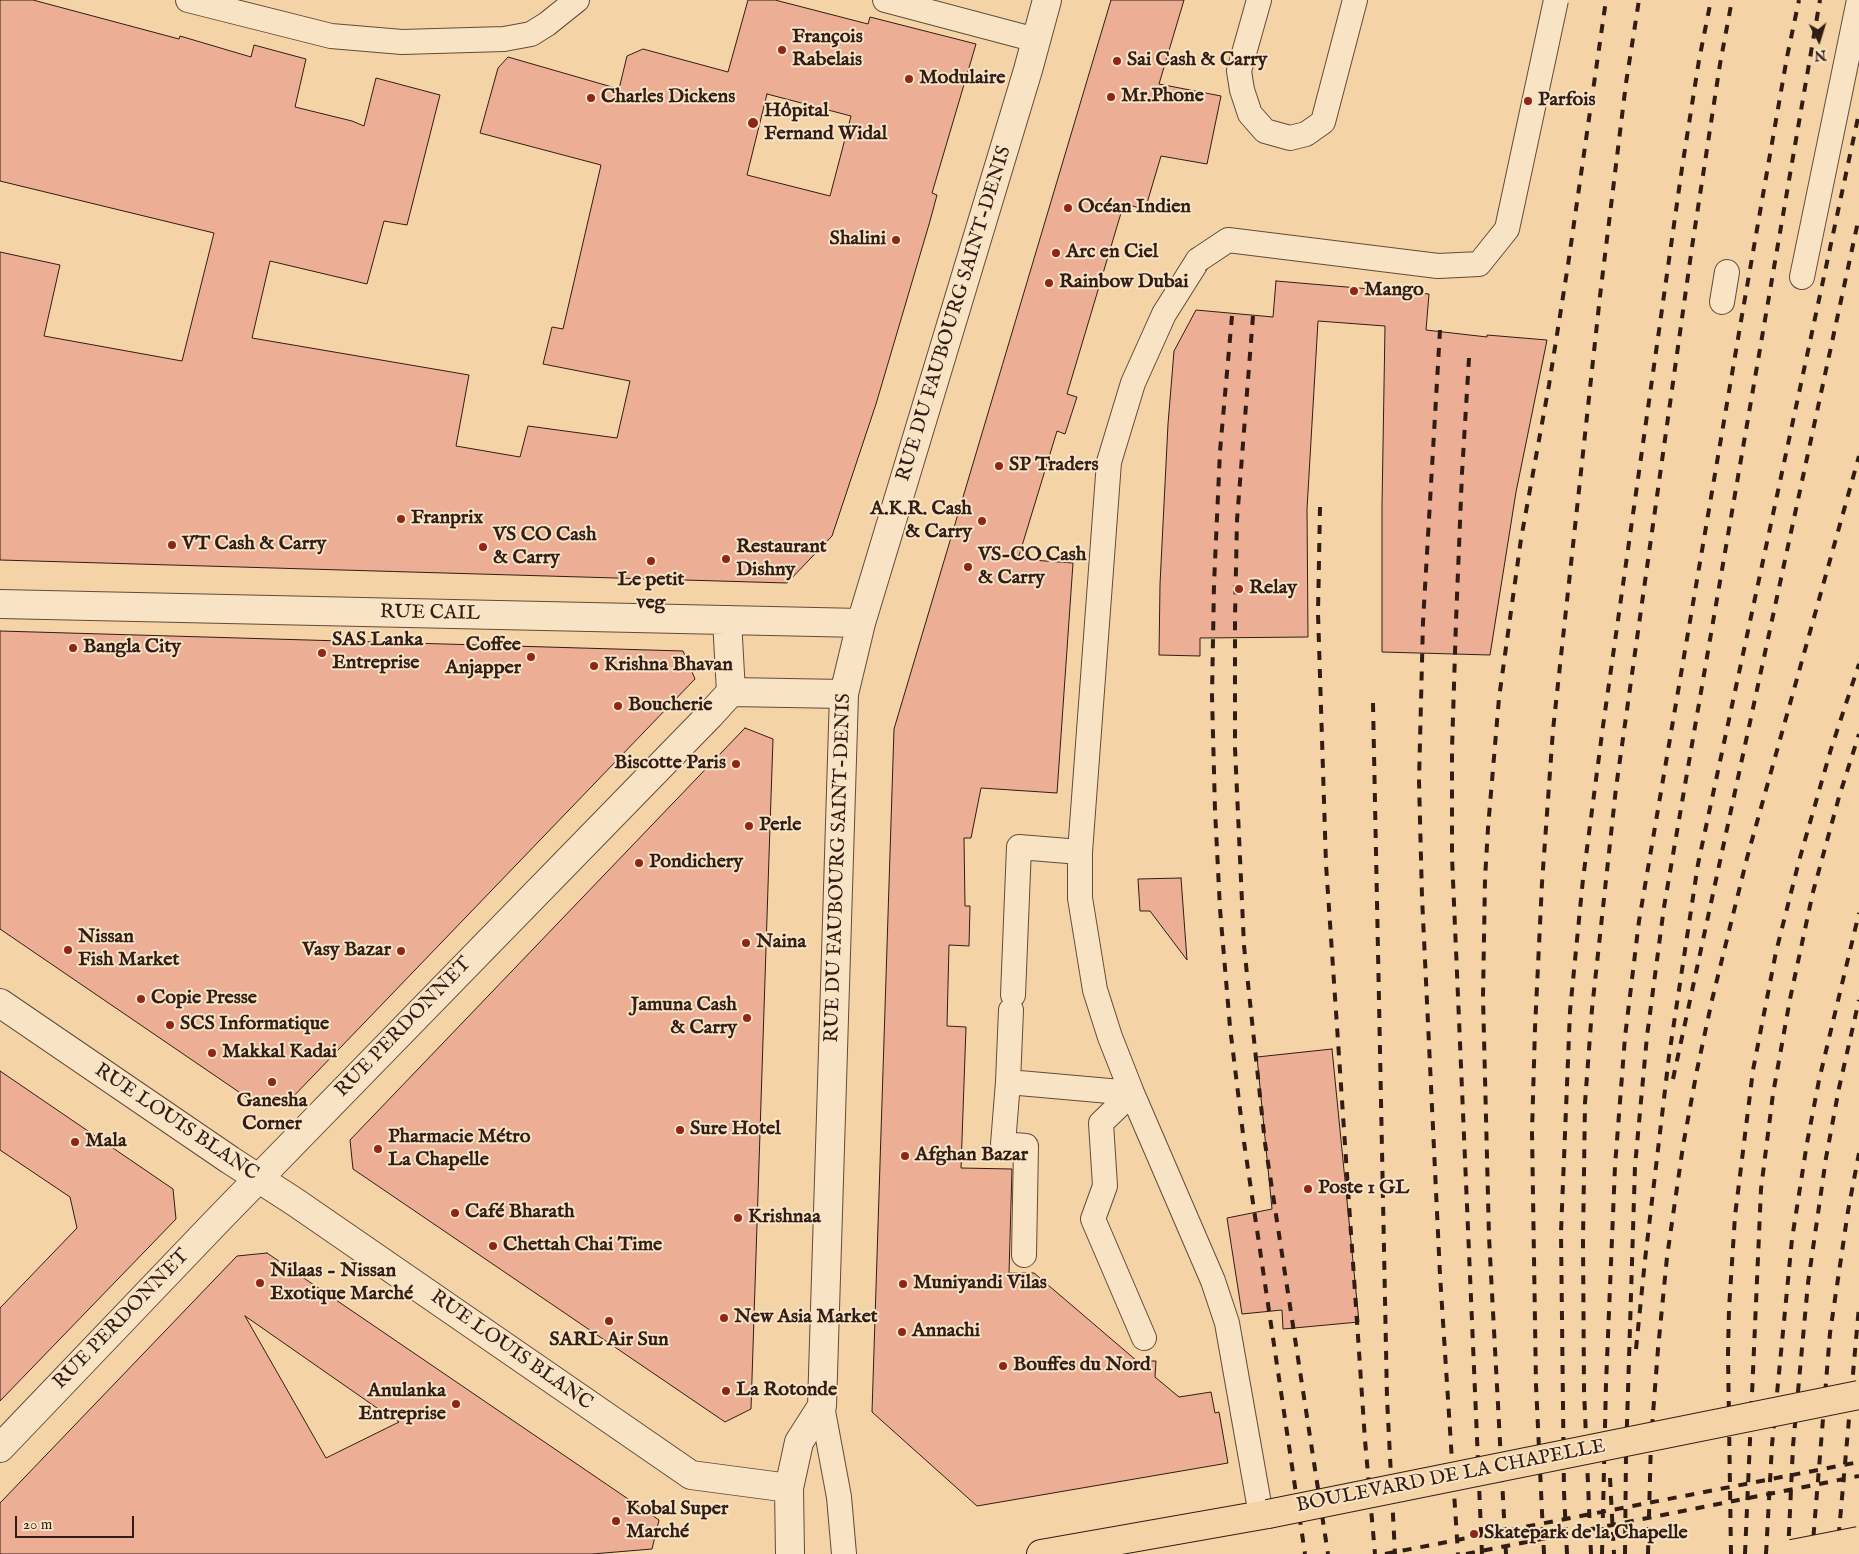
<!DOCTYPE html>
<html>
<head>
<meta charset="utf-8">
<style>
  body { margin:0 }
  #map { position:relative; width:1859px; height:1554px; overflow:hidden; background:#f4d4a6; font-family:"IM FELL English",serif }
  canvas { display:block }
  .north { position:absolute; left:1794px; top:15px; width:50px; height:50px; -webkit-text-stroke:4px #f8e3c5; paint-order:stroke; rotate:175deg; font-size:14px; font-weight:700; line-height:20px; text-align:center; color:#311d15 }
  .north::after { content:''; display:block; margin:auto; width:18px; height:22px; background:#311d15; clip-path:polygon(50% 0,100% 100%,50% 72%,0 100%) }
  .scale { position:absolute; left:15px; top:1516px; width:119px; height:22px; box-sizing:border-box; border:2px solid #311d15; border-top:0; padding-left:6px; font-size:15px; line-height:18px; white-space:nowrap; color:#311d15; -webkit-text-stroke:4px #f8e3c5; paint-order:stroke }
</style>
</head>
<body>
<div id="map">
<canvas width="1859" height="1554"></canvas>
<div class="north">N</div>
<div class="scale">20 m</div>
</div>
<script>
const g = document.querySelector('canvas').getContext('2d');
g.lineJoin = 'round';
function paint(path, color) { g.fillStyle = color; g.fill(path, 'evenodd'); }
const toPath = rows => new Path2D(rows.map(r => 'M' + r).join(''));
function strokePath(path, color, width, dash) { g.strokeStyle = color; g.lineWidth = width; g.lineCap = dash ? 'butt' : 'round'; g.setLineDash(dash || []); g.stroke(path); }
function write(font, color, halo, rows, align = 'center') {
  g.font = font + ' "IM FELL English",serif'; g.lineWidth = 4; g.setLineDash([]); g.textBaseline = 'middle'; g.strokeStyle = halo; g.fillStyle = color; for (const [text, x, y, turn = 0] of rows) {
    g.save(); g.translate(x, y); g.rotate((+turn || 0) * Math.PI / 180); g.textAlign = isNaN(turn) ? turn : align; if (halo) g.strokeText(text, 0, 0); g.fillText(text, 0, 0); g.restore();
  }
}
const building = toPath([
  [0,0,33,0,179,39,180,36,251,57,254,45,306,59,295,107,352,121,364,126,376,78,440,95,407,225,384,221,367,284,270,261,252,338,469,375,456,446,520,457,528,426,617,438,630,381,543,364,552,327,563,329,601,165,480,133,498,68,508,57,619,89,627,56,643,49,728,72,748,0,775,0,868,24,870,17,976,44,932,193,937,195,930,221,876,404,832,536,787,583,0,560,0,252,60,265,44,336,182,361,214,233,0,181,0,0],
  [767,94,851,116,830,196,747,175,767,94],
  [1111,0,1184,0,1159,84,1221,96,1207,164,1161,156,1145,210,1124,203,1067,394,1077,397,1065,434,1057,431,1018,559,1073,563,1057,793,981,788,971,838,964,838,965,906,970,906,969,946,949,945,947,1026,966,1027,961,1168,1012,1169,1009,1273,1034,1273,1137,1361,1156,1361,1155,1377,1179,1397,1211,1392,1215,1413,1219,1412,1228,1463,977,1506,872,1412,894,729,1111,0],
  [1276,281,1429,294,1426,330,1487,337,1487,335,1547,340,1516,492,1490,655,1382,652,1382,506,1385,326,1318,321,1307,509,1308,637,1200,638,1200,656,1159,655,1160,584,1168,424,1174,351,1196,310,1273,317,1276,281],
  [0,631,683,651,695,679,288,1102,258,1105,0,929,0,631],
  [745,728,773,739,769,856,751,1409,725,1422,353,1169,350,1140,745,728],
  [1181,878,1187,960,1150,911,1140,911,1138,879,1181,878],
  [1332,1049,1359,1322,1283,1329,1282,1310,1242,1314,1227,1218,1272,1209,1257,1057,1332,1049],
  [0,1071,173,1189,176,1219,0,1401,0,1308,77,1228,70,1197,0,1150,0,1071],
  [267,1253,659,1520,652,1549,592,1554,0,1554,0,1503,237,1256,267,1253],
  [245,1316,377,1408,399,1422,326,1458,245,1316]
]);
paint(building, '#ecae94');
strokePath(building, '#311d15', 1);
const service = toPath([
  [188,0,331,36,402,42,504,39,531,34,547,24,577,0],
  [885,0,1036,40],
  [1259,0,1239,71,1242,90,1250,114,1265,131,1290,138,1306,134,1323,122,1355,0],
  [1198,260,1164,314,1133,383,1109,462,1080,852,1080,898,1095,990,1110,1037,1132,1093,1213,1281,1227,1323,1261,1515],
  [1802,277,1859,0],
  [1722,302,1727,272],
  [1013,995,1019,847,1080,852],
  [1008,1082,1011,1010],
  [1024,1255,1026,1146,1003,1144,1008,1082,1132,1093,1101,1123,1105,1186,1093,1219,1144,1338],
  [822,1406,839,1497,844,1554]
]);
const minor = toPath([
  [0,604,861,623],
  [727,620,731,692],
  [0,1003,230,1160,295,1202,691,1475,789,1488],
  [0,1448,218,1220,710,715,731,692,844,694],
  [790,1554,789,1488,799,1442,822,1406,844,694,861,623,1028,70,1047,0]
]);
const primary = toPath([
  [1041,1554,1268,1514]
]);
strokePath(service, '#624b39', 26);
strokePath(minor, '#624b39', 30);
strokePath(primary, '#311d15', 30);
strokePath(service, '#f8e3c5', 24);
strokePath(minor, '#f8e3c5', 28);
strokePath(primary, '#f4d4a6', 28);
strokePath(toPath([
  [1232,316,1220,451,1214,584,1212,696,1215,810,1220,909,1230,1027,1244,1142,1305,1554],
  [1253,316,1237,520,1235,617,1235,748,1244,946,1265,1143,1328,1554],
  [1440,330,1423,622,1419,781,1422,897,1440,1275,1458,1554],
  [1469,358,1462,473,1456,621,1452,749,1452,857,1482,1554],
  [1320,507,1318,613,1326,864,1365,1440,1375,1554],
  [1373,703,1387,1398,1395,1554],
  [1673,1079,1859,217],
  [1636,1349,1645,1260,1669,1056,1698,864,1859,113],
  [1610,1478,1614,1554],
  [1385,1554,1859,1462],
  [1466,1554,1859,1476],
  [1506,1554,1489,1237,1483,997,1485,879,1488,828,1499,698,1521,539,1549,385,1568,265,1606,0],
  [1544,1554,1536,1385,1532,1132,1535,1028,1542,883,1553,730,1600,296,1626,83,1639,0],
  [1567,1554,1564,1492,1561,1232,1570,1011,1583,879,1603,726,1682,168,1699,60,1711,0],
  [1591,1554,1584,1390,1583,1240,1585,1103,1592,1009,1616,788,1692,247,1720,64,1732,0],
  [1602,1554,1606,1384,1615,1166,1625,1037,1639,921,1741,321,1787,57,1799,0],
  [1625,1554,1626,1455,1635,1166,1647,1036,1664,907,1820,0],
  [1648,1554,1651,1440,1658,1349,1667,1257,1683,1146,1697,1070,1712,1000,1747,858,1859,456],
  [1731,1554,1728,1354,1729,1309,1735,1216,1753,1070,1776,952,1799,861,1831,749,1859,664],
  [1745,1554,1761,1189,1773,1094,1790,999,1813,892,1839,797,1859,734],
  [1766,1554,1772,1445,1792,1239,1807,1143,1819,1080,1859,913],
  [1788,1554,1793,1446,1808,1283,1826,1158,1839,1088,1859,1000],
  [1812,1554,1830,1333,1848,1211,1859,1153],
  [1837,1554,1859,1306]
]), '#311d15', 4, [9, 9]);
const serviceBridge = toPath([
  [1198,260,1228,240,1438,266,1479,264,1507,229,1556,0]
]);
const primaryBridge = toPath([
  [1268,1514,1859,1395],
  [1792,1554,1859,1541]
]);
strokePath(serviceBridge, '#624b39', 26, []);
strokePath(primaryBridge, '#311d15', 30, []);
strokePath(serviceBridge, '#f8e3c5', 24);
strokePath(primaryBridge, '#f4d4a6', 28);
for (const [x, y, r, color] of [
  [782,50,5,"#8f2418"],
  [1117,61,5,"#8f2418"],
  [909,79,5,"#8f2418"],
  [1111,97,5,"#8f2418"],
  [591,98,5,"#8f2418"],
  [1528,101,5,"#8f2418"],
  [753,123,6,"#8f2418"],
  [1068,208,5,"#8f2418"],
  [896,240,5,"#8f2418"],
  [1056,253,5,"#8f2418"],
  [1049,283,5,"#8f2418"],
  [1354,291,5,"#8f2418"],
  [999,466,5,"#8f2418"],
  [401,519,5,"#8f2418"],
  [982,521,5,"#8f2418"],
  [172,545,5,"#8f2418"],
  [483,547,5,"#8f2418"],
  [726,559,5,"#8f2418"],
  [651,561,5,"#8f2418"],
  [968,567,5,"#8f2418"],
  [1239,589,5,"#8f2418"],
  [73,648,5,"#8f2418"],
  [322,653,5,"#8f2418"],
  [531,657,5,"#8f2418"],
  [594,666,5,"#8f2418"],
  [618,706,5,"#8f2418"],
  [736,764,5,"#8f2418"],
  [749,826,5,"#8f2418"],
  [639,863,5,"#8f2418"],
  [746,943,5,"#8f2418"],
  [68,950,5,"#8f2418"],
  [401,951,5,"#8f2418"],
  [141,999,5,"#8f2418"],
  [747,1018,5,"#8f2418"],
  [170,1025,5,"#8f2418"],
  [212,1053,5,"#8f2418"],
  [272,1082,5,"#8f2418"],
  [680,1130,5,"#8f2418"],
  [75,1142,5,"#8f2418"],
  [378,1149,5,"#8f2418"],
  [905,1156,5,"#8f2418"],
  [1308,1189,5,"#8f2418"],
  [455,1213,5,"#8f2418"],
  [738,1218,5,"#8f2418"],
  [493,1246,5,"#8f2418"],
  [260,1283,5,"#8f2418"],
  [903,1284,5,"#8f2418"],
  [724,1318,5,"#8f2418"],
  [609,1321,5,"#8f2418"],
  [902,1332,5,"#8f2418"],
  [1003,1366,5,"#8f2418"],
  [726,1391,5,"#8f2418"],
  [456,1404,5,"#8f2418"],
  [616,1521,5,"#8f2418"],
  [1474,1534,5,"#8f2418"]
]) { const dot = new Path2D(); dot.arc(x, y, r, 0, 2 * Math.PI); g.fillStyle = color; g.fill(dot); strokePath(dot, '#f8e3c5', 2); }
write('bold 20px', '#311d15', '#f8e3c5', [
  ["François",792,38],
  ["Rabelais",792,61],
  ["Sai Cash & Carry",1127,61],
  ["Modulaire",919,79],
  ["Mr.Phone",1121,97],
  ["Charles Dickens",601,98],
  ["Parfois",1538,101],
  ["Hôpital",764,112],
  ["Fernand Widal",764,135],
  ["Océan Indien",1078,208],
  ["Shalini",886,240,"right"],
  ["Arc en Ciel",1066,253],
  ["Rainbow Dubai",1059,283],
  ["Mango",1364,291],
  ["SP Traders",1009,466],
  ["A.K.R. Cash",972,510,"right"],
  ["& Carry",972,533,"right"],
  ["Franprix",411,519],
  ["VS CO Cash",493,536],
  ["& Carry",493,559],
  ["VT Cash & Carry",182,545],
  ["Restaurant",736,548],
  ["Dishny",736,571],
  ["VS-CO Cash",978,556],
  ["& Carry",978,579],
  ["Le petit",651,581,"center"],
  ["veg",651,604,"center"],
  ["Relay",1249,589],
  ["SAS Lanka",332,641],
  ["Entreprise",332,664],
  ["Coffee",521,646,"right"],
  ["Anjapper",521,669,"right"],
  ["Bangla City",83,648],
  ["Krishna Bhavan",604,666],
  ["Boucherie",628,706],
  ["Biscotte Paris",726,764,"right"],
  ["Perle",759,826],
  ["Pondichery",649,863],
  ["Nissan",78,938],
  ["Fish Market",78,961],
  ["Naina",756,943],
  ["Vasy Bazar",391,951,"right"],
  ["Copie Presse",151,999],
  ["Jamuna Cash",737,1006,"right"],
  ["& Carry",737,1029,"right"],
  ["SCS Informatique",180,1025],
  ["Makkal Kadai",222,1053],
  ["Ganesha",272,1102,"center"],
  ["Corner",272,1125,"center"],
  ["Sure Hotel",690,1130],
  ["Pharmacie Métro",388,1138],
  ["La Chapelle",388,1161],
  ["Mala",85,1142],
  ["Afghan Bazar",915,1156],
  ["Poste 1 GL",1318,1189],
  ["Café Bharath",465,1213],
  ["Krishnaa",748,1218],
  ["Chettah Chai Time",503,1246],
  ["Nilaas - Nissan",270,1272],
  ["Exotique Marché",270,1295],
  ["Muniyandi Vilas",913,1284],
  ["New Asia Market",734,1318],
  ["Annachi",912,1332],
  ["SARL Air Sun",609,1341,"center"],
  ["Bouffes du Nord",1013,1366],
  ["La Rotonde",736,1391],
  ["Anulanka",446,1392,"right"],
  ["Entreprise",446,1415,"right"],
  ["Kobal Super",626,1510],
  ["Marché",626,1533],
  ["Skatepark de la Chapelle",1484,1534]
], 'left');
write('20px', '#311d15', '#f8e3c5', [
  ["RUE DU FAUBOURG SAINT-DENIS",955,314,-73],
  ["RUE CAIL",430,614,1],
  ["RUE DU FAUBOURG SAINT-DENIS",839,868,-88],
  ["RUE PERDONNET",404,1028,-46],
  ["RUE LOUIS BLANC",176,1123,34],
  ["RUE PERDONNET",122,1320,-46],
  ["RUE LOUIS BLANC",511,1351,35],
  ["BOULEVARD DE LA CHAPELLE",1451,1477,-11]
]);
</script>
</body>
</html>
